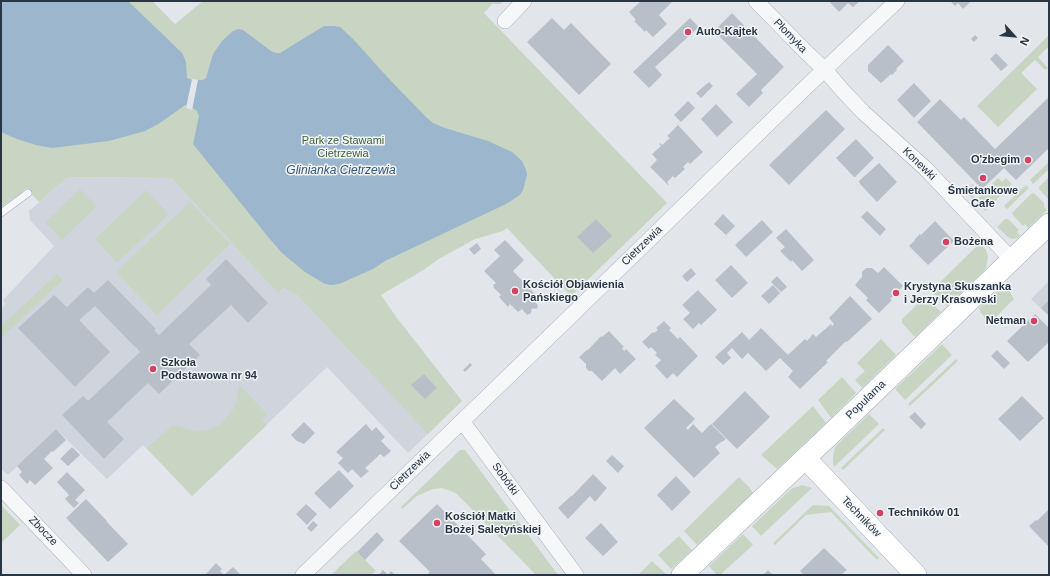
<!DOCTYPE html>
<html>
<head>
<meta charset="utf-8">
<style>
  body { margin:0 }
  #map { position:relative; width:1050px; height:576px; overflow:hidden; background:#e2e6eb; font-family:Helvetica,sans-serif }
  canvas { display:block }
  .frame { position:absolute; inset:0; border:2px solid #293444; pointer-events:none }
  .north { position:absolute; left:994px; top:16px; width:40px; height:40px; -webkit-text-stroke:3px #f2f5f8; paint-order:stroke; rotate:117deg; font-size:11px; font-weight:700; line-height:16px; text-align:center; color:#293444 }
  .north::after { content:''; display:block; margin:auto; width:14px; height:18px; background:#293444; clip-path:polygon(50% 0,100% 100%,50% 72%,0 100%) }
</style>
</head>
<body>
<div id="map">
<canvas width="1050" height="576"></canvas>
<div class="frame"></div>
<div class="north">N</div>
</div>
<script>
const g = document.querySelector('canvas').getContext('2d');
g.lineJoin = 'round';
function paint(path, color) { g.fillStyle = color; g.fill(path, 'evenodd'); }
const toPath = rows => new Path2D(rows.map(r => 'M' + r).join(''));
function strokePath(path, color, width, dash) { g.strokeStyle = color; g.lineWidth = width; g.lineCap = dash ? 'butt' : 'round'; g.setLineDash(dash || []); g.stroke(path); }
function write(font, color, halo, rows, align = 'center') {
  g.font = font + ' Helvetica,sans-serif'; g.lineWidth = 3; g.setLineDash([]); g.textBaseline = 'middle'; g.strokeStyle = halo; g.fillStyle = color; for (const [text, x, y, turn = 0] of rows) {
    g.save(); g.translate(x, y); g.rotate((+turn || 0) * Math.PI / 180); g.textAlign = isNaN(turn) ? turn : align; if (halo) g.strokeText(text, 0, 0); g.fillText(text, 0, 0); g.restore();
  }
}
paint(toPath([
  [68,177,171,178,222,233,278,292,283,288,297,295,327,327,434,428,408,453,327,367,192,496,143,445,107,479,56,429,8,475,1,469,1,309,5,304,3,300,54,246,30,220,29,211],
  [1049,281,1049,316,1031,299]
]), '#d0d5dd');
paint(toPath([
  [1,1,152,1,175,24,203,1,504,1,500,4,492,4,484,13,667,203,571,296,507,228,503,231,475,239,437,260,425,269,381,295,397,318,462,401,428,434,297,295,283,288,278,293,171,178,68,177,39,202,26,188,20,194,1,207],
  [1049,35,1049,50,1047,48,1038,57,1048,68,1045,70,1035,60,1021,73,1037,89,998,127,977,106],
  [1049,162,1049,169,1033,184,1030,180],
  [1049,177,1049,200,1039,189,1039,187],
  [998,178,1002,182,1006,178,1012,184,985,211,965,191,972,184,974,185,968,191,977,200],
  [1026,185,1029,188,1007,209,1004,206],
  [80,189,97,206,62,240,45,222],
  [146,190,169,214,117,263,95,239],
  [1032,193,1035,194,1044,203,1044,207,1047,210,1028,228,1025,224,1023,226,1013,215,1012,213],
  [190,202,230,244,157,315,116,272],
  [1005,219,1008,219,1019,230,1017,232,1020,235,1018,238,1011,239,1008,237,997,227],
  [980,243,986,250,988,257,986,267,983,272,947,306,931,291],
  [57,274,63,280,1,338,1,326],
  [1003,285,1006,286,1014,299,990,323,981,313,979,308],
  [925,297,941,312,915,337,902,323,902,319],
  [881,339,896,355,862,388,855,380,865,371,857,363],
  [942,344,952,355,905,400,895,389],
  [956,359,958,361,910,406,908,404],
  [842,377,856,393,831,418,818,400],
  [239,385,267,414,262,419,267,425,192,496,147,448,173,425,195,431,209,430,219,425,233,410,237,399],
  [813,406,826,423,777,469,761,455],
  [869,414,879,424,834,467,833,463,833,457,834,451,836,446],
  [883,428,885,430,843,470,841,468],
  [460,450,465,450,558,575,536,575,457,494,451,491,442,488,433,489,417,496,402,509,401,507],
  [739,477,750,488,753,493,697,545,684,531],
  [802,485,812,488,761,536,752,526,791,489],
  [1,505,20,525,1,543],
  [813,505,829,506,879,558,877,560,831,512,806,515,775,545,773,543],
  [743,534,753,545,720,575,717,575,709,566],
  [679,536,692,550,671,569,658,555],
  [356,551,376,571,371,575,331,575],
  [652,561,666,574,638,575]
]), '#c8d5c2');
paint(toPath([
  [1,1,128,1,182,53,186,62,187,78,192,80,203,80,206,78,213,54,222,41,233,31,238,29,243,30,271,51,276,53,280,53,324,26,334,26,340,27,352,38,390,80,427,118,433,123,445,128,488,141,512,152,522,161,526,170,527,175,523,190,520,195,506,204,385,261,373,269,339,284,331,285,325,284,305,272,282,253,269,238,193,144,199,116,197,111,193,108,185,105,160,123,145,131,109,141,52,148,36,145,17,139,1,132]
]), '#9bb6cd');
paint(toPath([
  [192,79,198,80,192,110,186,108]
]), '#e2e6eb');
paint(toPath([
  [641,1,671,1,672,2,659,15,667,24,653,37,646,30,645,32,634,21,636,20,629,12],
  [829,1,860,1,853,7,848,3,839,12],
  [950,1,971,1,963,9,958,3,955,6],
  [732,13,784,67,761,90,763,93,749,107,736,94,757,74,714,31],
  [552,18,564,30,571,23,611,64,579,95,527,42],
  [690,18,699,27,655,67,662,75,649,88,633,72],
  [975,35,978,38,974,42,971,39],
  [888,45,904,61,896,69,897,70,892,75,891,74,881,83,868,71,868,65],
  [996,53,1008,65,1001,71,990,59],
  [709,82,713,86,701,98,696,93],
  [914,83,931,101,914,118,897,100],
  [1049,97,1049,148,1016,180,1004,168,982,189,917,122,940,99,961,120,964,117,995,149],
  [688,101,695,108,681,122,674,115],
  [716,104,733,122,717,137,701,119],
  [826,110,845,129,789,185,769,165],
  [678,125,703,152,690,164,688,162,683,167,685,169,675,178,673,176,667,182,669,185,668,185,650,167,657,160,652,154,661,146,659,144,660,143,662,145,670,138,667,136],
  [856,139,874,158,855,177,854,177,836,158],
  [879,163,897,182,877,202,860,184,859,181],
  [867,211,886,229,880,236,861,217],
  [723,214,735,226,726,235,714,224],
  [596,219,612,236,593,253,577,237],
  [762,220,773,232,746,257,735,245],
  [935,221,954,241,928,265,909,246,915,240,915,239,920,234,921,235],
  [786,229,814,260,802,271,792,260,791,262,780,251,785,247,776,238],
  [505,240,524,260,513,271,536,295,535,295,536,296,532,299,538,305,537,306,538,307,536,309,535,308,534,309,533,308,531,310,532,311,530,314,529,314,527,315,522,309,518,312,510,304,508,307,499,297,501,295,493,287,494,287,493,285,496,283,484,271,500,256,494,250],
  [477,243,481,249,474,255,469,249],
  [226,259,268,303,248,323,231,305,189,344,200,355,159,394,148,383,107,422,124,439,104,459,62,415,83,396,88,401,140,352,136,347,135,347,95,306,79,320,110,352,75,387,18,328,54,295,67,307,88,287,94,293,108,280,156,329,154,330,159,335,211,285,206,279],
  [731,265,748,283,732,298,715,280],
  [884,267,903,286,890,299,892,300,879,313,866,300,868,298,855,285,862,277,862,272,866,268,872,268,878,273],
  [691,268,696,274,687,282,682,276],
  [777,276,787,287,781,292,771,282],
  [773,285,780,293,769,304,761,296],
  [698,290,717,310,701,325,699,323,693,329,683,319,690,313,682,305],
  [850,296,872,319,847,342,846,341,826,361,828,362,800,389,788,377,793,371,780,358,766,371,748,353,742,359,732,348,727,353,731,358,723,365,715,357,742,332,749,340,761,328,788,355,805,339,807,341,813,334,816,337,831,324,832,326,834,324,829,318],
  [1049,300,1049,316,1041,308],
  [1035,314,1049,328,1049,342,1028,362,1007,341],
  [664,321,671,328,669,330,678,339,680,337,698,356,677,377,673,373,667,379,655,366,661,360,655,355,657,353,651,347,649,349,642,342,653,332,654,333,658,330,656,328],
  [609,331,624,347,622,348,624,351,626,349,636,359,620,374,615,368,602,381,592,371,589,371,586,368,586,364,579,357,587,350,588,350,601,336,602,337],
  [997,350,1010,363,1004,369,991,356],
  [470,363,472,365,465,372,463,370],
  [424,374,437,388,425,399,411,385],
  [745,391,770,417,737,449,712,424],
  [1022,396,1044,418,1020,441,998,419],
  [674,399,695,419,686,428,688,430,693,424,702,433,711,424,726,439,722,442,721,442,715,447,720,453,694,478,644,428],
  [915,412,926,424,921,429,909,417],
  [304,422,315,433,304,444,297,441,291,435],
  [366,424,372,431,376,427,385,437,381,441,391,451,384,457,380,454,373,461,365,468,369,471,361,478,352,469,348,473,338,463,343,458,336,452],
  [56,429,66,440,53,452,52,451,44,459,53,468,35,485,30,480,27,484,19,475,22,472,17,466],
  [72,447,80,455,68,466,60,459],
  [612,455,624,466,618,473,606,461],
  [339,470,354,486,330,509,314,493],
  [67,472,85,490,75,500,79,503,74,508,65,499,69,495,57,482],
  [593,474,607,488,595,502,590,496,568,519,558,508,571,496,572,496],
  [676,476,691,492,672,511,657,495],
  [86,499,107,521,106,521,128,544,108,562,66,518],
  [306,504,317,514,307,525,296,514],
  [437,504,486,554,481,559,496,575,431,575,428,573,430,572,399,541],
  [1049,509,1049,547,1029,526,1036,520,1037,521],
  [313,521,318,525,311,532,307,528],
  [601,523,618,542,603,556,585,538],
  [377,532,384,540,365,560,357,552],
  [824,548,847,570,841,575,804,575,800,571],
  [216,563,222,569,220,571,224,575,233,567,241,575,207,575,206,574],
  [383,570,388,575,378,575,382,572,381,571],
  [768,570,773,575,763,575],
  [391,571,395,575,388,575]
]), '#b9bfc9');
const lane = toPath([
  [1,213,28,193]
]);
const street = toPath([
  [756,1,806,52,825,70,843,91,864,113,926,169,1012,260],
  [505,21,524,1],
  [462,421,576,575],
  [1,488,84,575],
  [303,575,547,339,804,89,897,1]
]);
const secondary = toPath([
  [806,459,916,575],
  [682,575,835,430,1049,224]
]);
strokePath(lane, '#a7adb6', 8);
strokePath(street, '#a7adb6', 16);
strokePath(secondary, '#a7adb6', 22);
strokePath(lane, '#f5f7f9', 7);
strokePath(street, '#f5f7f9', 15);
strokePath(secondary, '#fff', 21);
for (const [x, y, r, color] of [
  [688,32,4,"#d54261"],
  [1028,160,4,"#d54261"],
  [983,178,4,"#d54261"],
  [946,242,4,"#d54261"],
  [515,291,4,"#d54261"],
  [896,293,4,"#d54261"],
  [1034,321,4,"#d54261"],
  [153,369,4,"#d54261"],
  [880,513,4,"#d54261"],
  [437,523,4,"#d54261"]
]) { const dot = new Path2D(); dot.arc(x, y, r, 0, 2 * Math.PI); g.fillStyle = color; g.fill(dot); strokePath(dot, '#f2f5f8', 1.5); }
write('bold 11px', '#293444', '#f2f5f8', [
  ["Auto-Kajtek",696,32],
  ["O'zbegim",1020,160,"right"],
  ["Śmietankowe",983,191,"center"],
  ["Cafe",983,204,"center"],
  ["Bożena",954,242],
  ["Kościół Objawienia",523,285],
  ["Pańskiego",523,298],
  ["Krystyna Skuszanka",904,287],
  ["i Jerzy Krasowski",904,300],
  ["Netman",1026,321,"right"],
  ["Szkoła",161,363],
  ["Podstawowa nr 94",161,376],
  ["Techników 01",888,513],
  ["Kościół Matki",445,517],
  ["Bożej Saletyńskiej",445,530]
], 'left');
write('11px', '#293444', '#f2f5f8', [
  ["Płomyka",790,36,46],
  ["Konewki",919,164,44],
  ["Cietrzewia",642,246,-44],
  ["Popularna",866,400,-44],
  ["Cietrzewia",410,471,-44],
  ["Sobótki",505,479,54],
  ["Techników",861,517,46],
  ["Zbocze",43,531,46]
]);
write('11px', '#406035', '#f2f5f8', [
  ["Park ze Stawami",343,141],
  ["Cietrzewia",343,154]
]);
write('italic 12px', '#31567a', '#f2f5f8', [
  ["Glinianka Cietrzewia",341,171]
]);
</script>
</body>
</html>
